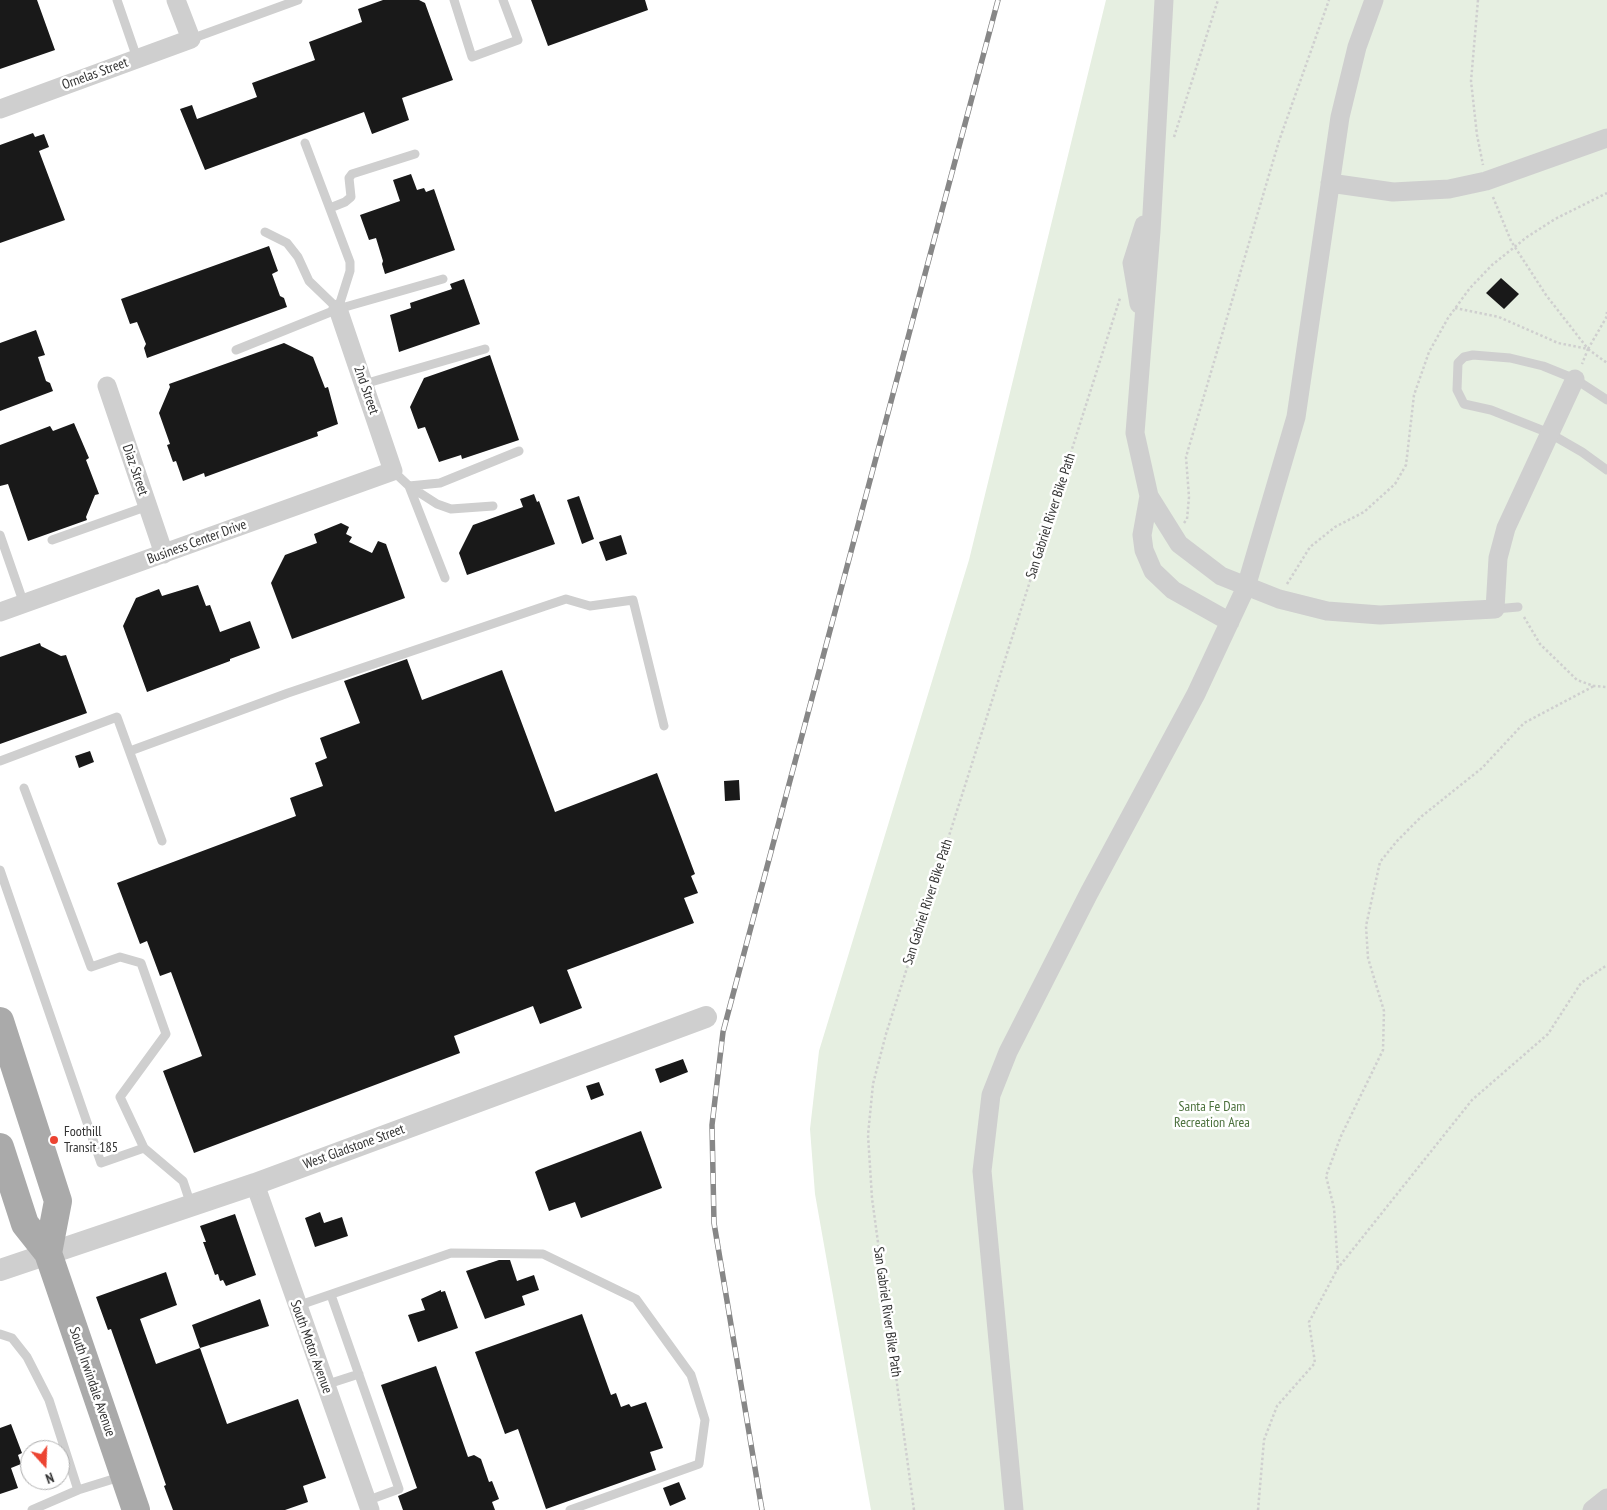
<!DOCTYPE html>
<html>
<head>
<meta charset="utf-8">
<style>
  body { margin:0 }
  #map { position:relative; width:1607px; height:1510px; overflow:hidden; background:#fff; font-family:"PT Sans Narrow",sans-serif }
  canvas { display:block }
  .north { position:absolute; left:20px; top:1440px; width:50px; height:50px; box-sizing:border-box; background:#fff; border:1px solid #adadad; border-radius:50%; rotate:160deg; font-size:14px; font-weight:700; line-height:20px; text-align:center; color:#323232 }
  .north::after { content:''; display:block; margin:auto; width:18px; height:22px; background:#ec4432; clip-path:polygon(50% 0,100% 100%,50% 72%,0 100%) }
</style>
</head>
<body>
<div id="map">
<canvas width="1607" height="1510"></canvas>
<div class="north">N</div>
</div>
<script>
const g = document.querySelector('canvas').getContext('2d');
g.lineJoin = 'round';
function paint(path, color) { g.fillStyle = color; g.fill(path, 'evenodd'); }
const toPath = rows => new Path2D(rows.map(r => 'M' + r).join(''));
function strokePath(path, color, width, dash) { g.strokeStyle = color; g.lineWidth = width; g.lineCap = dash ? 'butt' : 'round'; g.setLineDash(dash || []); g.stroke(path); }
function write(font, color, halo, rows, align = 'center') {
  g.font = font + ' "PT Sans Narrow",sans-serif'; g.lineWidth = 5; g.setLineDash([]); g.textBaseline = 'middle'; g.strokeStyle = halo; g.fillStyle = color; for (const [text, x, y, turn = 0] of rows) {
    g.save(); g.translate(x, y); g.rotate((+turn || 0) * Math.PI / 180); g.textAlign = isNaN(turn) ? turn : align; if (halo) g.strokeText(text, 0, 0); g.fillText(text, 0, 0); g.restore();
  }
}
paint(toPath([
  [1106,0,1607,0,1607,1510,871,1510,815,1194,810,1129,819,1051,969,560]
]), '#e6efe1');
paint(toPath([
  [0,0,37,0,55,50,0,69],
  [383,0,419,0,425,3,453,80,402,98,409,120,372,134,364,112,205,170,180,109,192,105,197,119,257,97,252,83,315,60,309,42,362,22,358,9],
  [531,0,645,0,648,10,548,46],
  [33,133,35,137,44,134,49,147,39,151,65,220,0,243,0,145],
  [411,174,417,190,424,188,426,192,434,189,455,250,385,274,382,264,383,261,376,238,369,240,360,215,400,201,393,180],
  [269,246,278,271,272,274,280,296,284,298,287,307,147,358,144,348,146,344,137,322,130,324,121,299],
  [1501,278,1519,294,1504,309,1486,293],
  [464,279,480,324,399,352,390,315,411,308,410,303,452,289,450,284],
  [36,330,45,355,38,357,46,381,50,383,53,391,0,411,0,343],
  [284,343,313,357,325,388,328,387,338,424,317,432,318,436,260,457,205,477,204,473,183,481,176,461,173,462,167,445,170,444,159,413,170,387,169,384],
  [490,355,519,440,462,459,461,455,439,462,425,427,418,429,410,407,424,378],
  [74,423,89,458,86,460,99,494,95,495,86,517,87,520,28,541,8,484,0,486,0,445,50,426,53,431],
  [534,494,537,502,539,501,555,544,467,575,459,553,473,525,523,507,520,499],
  [579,496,594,539,582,544,567,500],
  [341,523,349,527,346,534,352,537,349,542,372,553,378,541,386,544,405,598,292,639,271,583,285,555,317,543,314,534],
  [621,535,627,554,606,561,599,542],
  [198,585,206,606,210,605,220,632,250,621,260,648,230,659,230,661,147,692,123,626,136,598,159,589,162,596],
  [40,643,41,646,61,656,66,655,87,713,0,744,0,657],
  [407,659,422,700,502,670,555,812,657,773,695,874,691,876,698,893,684,898,694,923,567,970,582,1008,540,1024,533,1006,454,1036,460,1053,194,1153,163,1071,202,1056,171,972,160,976,147,941,140,944,117,883,296,816,290,798,323,786,315,763,327,758,320,738,360,723,344,681],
  [90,751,94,762,79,768,75,756],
  [739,780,740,800,725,801,724,781],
  [683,1059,688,1072,660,1083,655,1069],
  [599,1082,604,1095,591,1100,586,1086],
  [641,1131,662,1188,581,1218,575,1202,549,1211,535,1172,538,1170],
  [320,1212,324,1223,342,1217,348,1236,315,1247,305,1218],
  [235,1214,256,1275,226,1286,223,1280,220,1281,218,1274,215,1275,203,1242,206,1242,200,1226],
  [499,1260,510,1260,517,1281,534,1275,539,1290,522,1296,525,1305,485,1319,466,1271],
  [166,1272,177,1305,140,1319,156,1364,200,1348,227,1424,298,1399,326,1478,303,1486,308,1502,285,1510,173,1510,164,1486,166,1485,111,1329,108,1330,96,1297],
  [441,1290,441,1292,445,1291,458,1328,418,1342,408,1315,425,1310,421,1299],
  [260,1299,269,1326,200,1348,192,1325],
  [582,1314,611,1395,616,1393,621,1407,629,1404,631,1407,646,1402,663,1448,650,1452,656,1470,546,1509,518,1429,505,1434,475,1352],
  [436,1366,468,1457,474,1455,481,1459,489,1482,492,1481,499,1499,492,1502,495,1510,403,1510,398,1496,417,1488,381,1385],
  [11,1424,22,1453,18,1455,21,1464,11,1468,18,1488,0,1494,0,1428],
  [679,1482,686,1499,670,1506,663,1488]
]), '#191919');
strokePath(toPath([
  [1478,0,1471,81,1477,135,1483,165],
  [1174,137,1218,0],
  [1493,197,1511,241,1546,295,1588,349,1582,364],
  [1455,308,1499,317,1558,343,1588,349,1607,363],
  [1588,349,1606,318,1607,312],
  [1184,523,1187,519,1189,497,1186,457,1279,141,1329,0],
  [1287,584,1310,547,1335,527,1364,512,1395,484,1406,465,1414,395,1429,352,1448,318,1470,288,1492,265,1527,237,1555,219,1607,193],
  [1524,617,1540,644,1577,680,1594,686,1607,687],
  [1338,1268,1334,1208,1326,1176,1341,1136,1383,1050,1384,1011,1368,958,1366,926,1380,862,1397,841,1422,816,1482,768,1524,723,1594,686],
  [914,1510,872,1198,868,1135,873,1084,886,1034,1120,298],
  [1258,1510,1264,1440,1277,1406,1315,1363,1309,1322,1338,1268,1472,1100,1548,1034,1581,983,1607,965]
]), '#cfcfcf', 2.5, [2.5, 2.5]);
strokePath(toPath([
  [117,0,137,58],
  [454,0,472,57,518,40,503,0],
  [191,39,298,0],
  [305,143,350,262,350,271,338,309],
  [330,208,345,202,351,197,349,178,352,174,415,154],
  [265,232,287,243,298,257,309,281,338,309],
  [236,350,338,309,443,279],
  [364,384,485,349],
  [1607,400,1575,379,1543,366,1510,358,1473,355,1464,357,1458,363,1457,390,1464,404,1491,410,1549,433,1582,452,1607,470],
  [393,471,409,486,445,578],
  [409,486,440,483,519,451],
  [409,486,437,504,451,509,493,506],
  [0,535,24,604],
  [52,540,148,506],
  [1495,609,1518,607],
  [130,751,288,693,566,599,590,606,633,600,664,726],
  [0,761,117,717,162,841],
  [24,788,91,967,120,957,141,963,166,1034,120,1097,144,1148,183,1181,191,1205],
  [0,870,101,1163,144,1148],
  [331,1295,399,1489,366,1501],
  [297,1306,451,1253,543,1254,636,1299,691,1375,705,1420,699,1464,570,1510],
  [0,1334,12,1338,27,1357,49,1400,78,1490,32,1510],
  [325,1385,359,1374],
  [78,1490,123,1476]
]), '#cfcfcf', 9);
strokePath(toPath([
  [1164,0,1151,231,1135,433,1149,496,1179,544,1221,576,1279,599,1327,611,1380,615,1495,609,1498,558,1506,528,1575,379],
  [0,109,191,39,176,0],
  [1330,183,1393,192,1449,189,1486,181,1607,138],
  [1139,304,1132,263,1144,225],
  [107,386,164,554],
  [1149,496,1142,535,1144,550,1153,571,1173,590,1230,622],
  [0,612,393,471,338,309],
  [255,1184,370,1510],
  [1014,1510,982,1171,991,1095,1008,1052,1089,893,1196,694,1246,587,1296,417,1340,117,1357,47,1374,0],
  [1592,1510,1607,1498]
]), '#cfcfcf', 19);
strokePath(toPath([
  [0,1270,255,1184,706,1017]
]), '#cfcfcf', 22);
strokePath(toPath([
  [0,1021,58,1201,48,1253],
  [0,1147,25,1224,48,1253,136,1510]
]), '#aaa', 28);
const rail = toPath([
  [762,1510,714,1223,712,1125,723,1032,998,0]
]);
strokePath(rail, '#878787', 5.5);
strokePath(rail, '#fff', 4, [11]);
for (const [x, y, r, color] of [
  [54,1140,5,"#ec4432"]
]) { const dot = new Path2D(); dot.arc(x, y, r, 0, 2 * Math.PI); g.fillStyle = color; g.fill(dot); strokePath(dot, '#fff', 2); }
write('14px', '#323232', '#fff', [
  ["Ornelas Street",95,74,-20],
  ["2nd Street",366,390,71],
  ["Diaz Street",135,470,71],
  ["San Gabriel River Bike Path",1051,516,-72],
  ["Business Center Drive",197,542,-20],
  ["San Gabriel River Bike Path",928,902,-72],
  ["West Gladstone Street",354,1147,-20],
  ["San Gabriel River Bike Path",887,1312,82],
  ["South Motor Avenue",311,1347,70],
  ["South Irwindale Avenue",92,1382,71]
]);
write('14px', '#4c713d', '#fff', [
  ["Santa Fe Dam",1212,1107],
  ["Recreation Area",1212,1123]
]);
write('14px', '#323232', '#fff', [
  ["Foothill",64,1132],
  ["Transit 185",64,1148]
], 'left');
</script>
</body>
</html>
